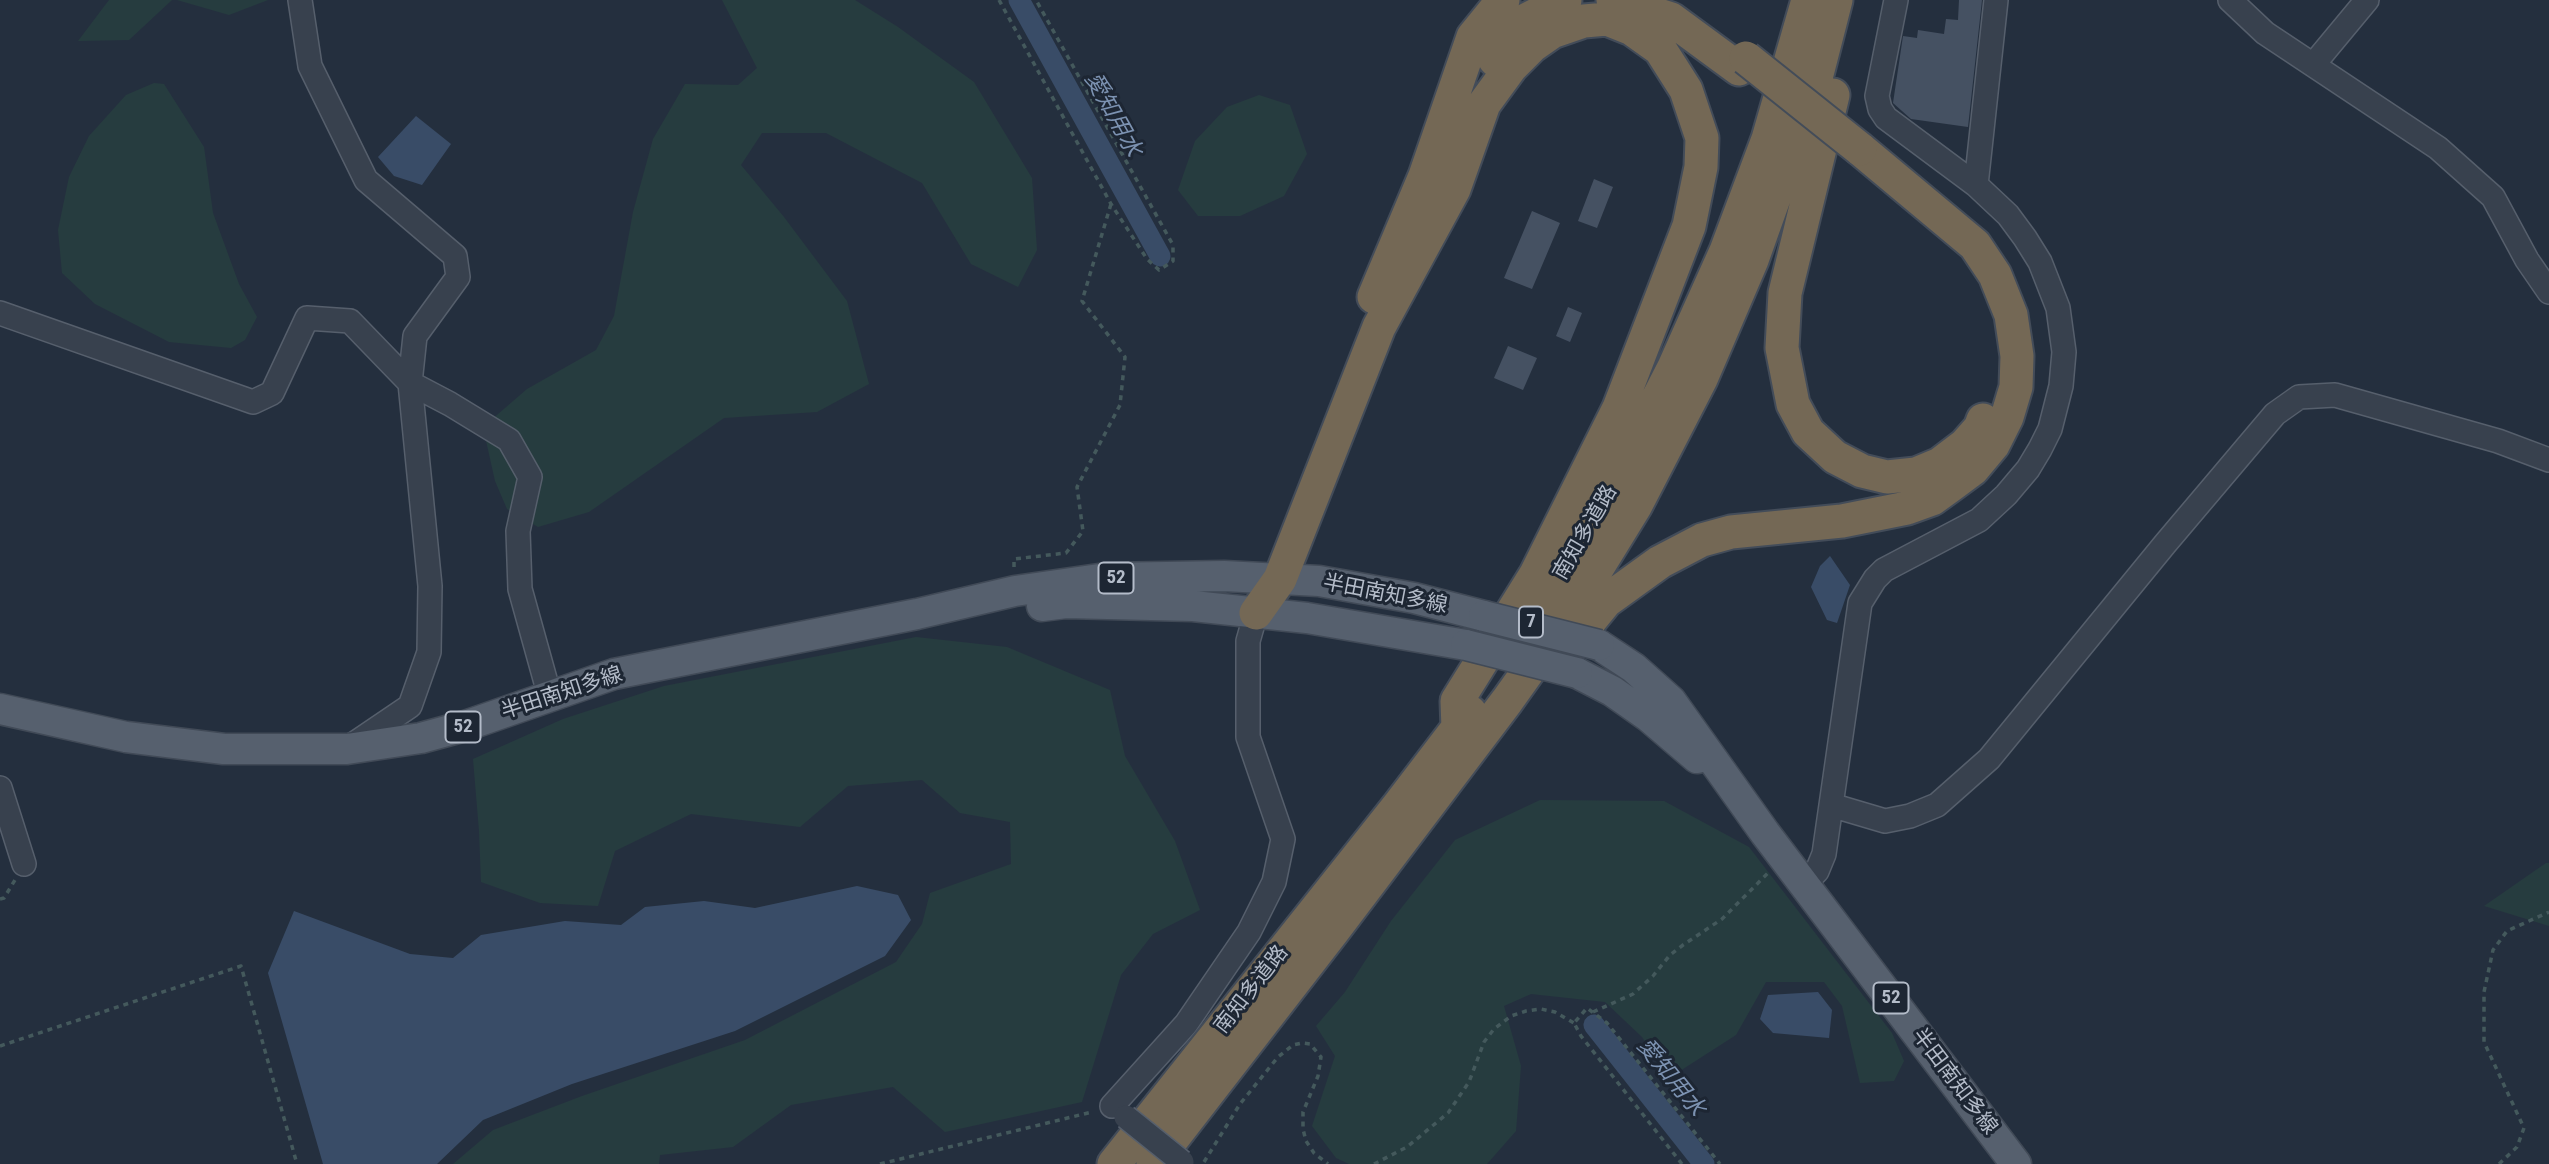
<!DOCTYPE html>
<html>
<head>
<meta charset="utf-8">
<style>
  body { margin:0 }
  canvas { display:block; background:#242f3e }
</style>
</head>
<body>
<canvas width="2549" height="1164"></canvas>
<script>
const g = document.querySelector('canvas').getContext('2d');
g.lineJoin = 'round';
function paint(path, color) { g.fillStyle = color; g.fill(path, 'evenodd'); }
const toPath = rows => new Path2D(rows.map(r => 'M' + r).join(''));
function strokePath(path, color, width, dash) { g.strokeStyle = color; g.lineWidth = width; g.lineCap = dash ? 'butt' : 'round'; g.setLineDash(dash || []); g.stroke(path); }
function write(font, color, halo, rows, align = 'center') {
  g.font = font + ' "Roboto Condensed","Noto Sans JP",sans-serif'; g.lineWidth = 6; g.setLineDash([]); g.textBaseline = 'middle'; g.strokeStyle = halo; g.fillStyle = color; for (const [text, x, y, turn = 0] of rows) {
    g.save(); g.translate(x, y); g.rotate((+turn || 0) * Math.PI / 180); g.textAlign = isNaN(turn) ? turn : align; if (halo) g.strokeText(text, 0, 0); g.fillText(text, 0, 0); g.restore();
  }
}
paint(toPath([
  [109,0,172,0,129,40,78,41],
  [177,0,268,0,229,15],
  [722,0,855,0,898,27,974,82,1032,178,1037,250,1018,287,971,264,922,183,826,133,762,133,741,165,784,217,847,301,869,384,817,412,724,418,589,512,538,527,507,509,495,481,483,427,527,389,596,350,614,316,633,212,653,139,685,84,738,85,757,68],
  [154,83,164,84,204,147,213,213,239,284,257,317,245,340,231,348,169,342,95,304,62,273,58,230,69,177,89,136,126,95],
  [1259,95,1290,105,1307,154,1284,196,1240,216,1198,216,1178,190,1195,141,1227,107],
  [916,637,1007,647,1110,690,1125,756,1175,841,1200,910,1153,934,1121,975,1082,1102,945,1132,893,1087,791,1105,733,1147,660,1155,659,1164,453,1164,493,1130,582,1096,745,1040,896,962,922,924,930,893,1011,864,1010,822,960,813,922,780,848,786,800,827,691,814,615,851,598,906,540,903,481,882,479,831,473,759,563,719,664,686],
  [1540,800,1664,801,1749,847,1892,1033,1904,1061,1894,1081,1860,1083,1842,1006,1824,982,1766,982,1736,1035,1669,1078,1642,1037,1605,1002,1531,994,1504,1006,1521,1066,1516,1131,1487,1164,1349,1164,1336,1158,1312,1126,1335,1056,1316,1026,1345,992,1391,921,1455,840],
  [2546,863,2549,863,2549,926,2484,906]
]), '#263c3f');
paint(toPath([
  [416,116,451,144,422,185,394,176,378,157],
  [1830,556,1850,585,1837,623,1827,620,1811,587,1820,566],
  [857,886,898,895,911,920,885,956,735,1031,572,1084,483,1120,437,1164,323,1164,268,973,294,911,410,954,453,958,481,935,565,921,621,925,645,907,704,901,755,908],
  [1818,992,1832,1010,1829,1038,1773,1033,1760,1019,1768,995]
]), '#394c67');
strokePath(toPath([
  [1019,0,1160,256],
  [1594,1025,1704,1164]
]), '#394c67', 21);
paint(toPath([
  [1959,0,1982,0,1968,127,1911,119,1893,103,1903,36,1917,38,1918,30,1944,34,1946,19,1958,20],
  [1594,179,1613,187,1597,228,1578,221],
  [1532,211,1560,223,1532,289,1504,278],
  [1568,307,1582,313,1570,342,1556,336],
  [1508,346,1537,358,1523,390,1494,378]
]), '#455162');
const minor = toPath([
  [300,0,310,66,366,180,455,256,458,277,415,336,410,383,430,586,429,652,410,706,351,746],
  [2230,0,2265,33,2438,148,2493,197,2527,260,2549,292],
  [2313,65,2367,0],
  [1976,185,1996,0],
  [0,313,253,402,272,393,307,318,350,321,410,383,450,404,509,440,530,477,518,531,520,589,550,697],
  [0,788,24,864],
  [1831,805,1885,821,1910,816,1937,805,1989,759,2165,544,2275,414,2299,397,2335,395,2498,441,2549,460],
  [1805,883,1817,871,1824,854,1860,603,1875,579,1884,570,1979,520,2006,495,2028,469,2040,449,2050,429,2061,386,2064,352,2058,308,2040,262,2025,238,2008,215,1976,185,1886,118,1880,109,1877,96,1896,0],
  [1112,1106,1186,1024,1249,932,1274,882,1283,839,1248,737,1248,641,1256,613]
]);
const major = toPath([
  [1042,606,1066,603,1193,606,1307,618,1466,645],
  [1599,645,1634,668,1671,701,1765,833,2016,1164],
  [1577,673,1612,691,1649,717,1697,758],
  [0,709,126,737,224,749,347,749,421,738,465,726,614,674,917,614,1015,591,1106,578,1224,576,1319,581,1414,598,1484,616]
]);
const highway = toPath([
  [1613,0,1671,19,1739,69],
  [1495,60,1507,38,1528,19,1565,0],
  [1833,95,1785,293,1782,348,1793,404,1808,432,1835,457,1862,471,1887,477,1916,474,1940,464,1965,445,1980,428,1983,420],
  [1374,297,1425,176,1473,37,1503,0],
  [1256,613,1280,579,1379,327,1454,189,1484,104,1511,67,1532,46,1552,32,1584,21,1607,19,1632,29,1660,49,1686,90,1702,138,1701,167,1689,226,1619,408,1536,574,1457,701,1458,729],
  [1530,624,1560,580,1615,482,1674,367,1726,251,1768,139,1808,0],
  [1570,645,1606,601,1660,562,1702,540,1731,532,1842,521,1907,508,1932,499,1950,486,1973,469,1993,445,2007,417,2016,387,2017,356,2011,315,1995,275,1975,245,1860,149],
  [1114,1164,1399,805,1470,712],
  [1153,1164,1334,930,1507,701,1569,614,1636,505,1701,379,1752,260,1814,86,1836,0]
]);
strokePath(minor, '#565f6c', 26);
strokePath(major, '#414a57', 33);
strokePath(highway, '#434c59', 37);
strokePath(toPath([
  [999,0,1111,204,1147,259,1159,270,1173,261,1173,245,1036,0],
  [1014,567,1014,559,1066,553,1083,531,1077,487,1120,405,1125,357,1082,301,1111,204],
  [0,899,4,898,15,880],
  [1593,1012,1633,994,1653,976,1670,955,1683,945,1722,919,1768,873],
  [0,1046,241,966,297,1164],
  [1204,1162,1240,1104,1278,1057,1293,1045,1302,1043,1310,1044,1321,1057,1318,1076,1303,1112,1303,1129,1306,1141,1314,1153,1328,1164],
  [880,1164,1092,1112],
  [1374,1164,1407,1147,1448,1113,1469,1082,1484,1042,1494,1029,1511,1016,1526,1011,1541,1009,1555,1012,1574,1023],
  [1682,1164,1581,1036,1574,1023,1587,1008,1607,1023,1720,1164],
  [2499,1164,2517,1147,2524,1128,2484,1042,2484,992,2493,950,2507,931,2549,912]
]), '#44595c', 3.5, [5, 5]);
strokePath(minor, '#38414e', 23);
strokePath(major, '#56606e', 30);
strokePath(highway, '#746855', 33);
const minorBridge = toPath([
  [1126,1117,1182,1162]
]);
const majorBridge = toPath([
  [1484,616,1599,645],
  [1466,645,1577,673]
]);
const highwayBridge = toPath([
  [1746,58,1860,149]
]);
strokePath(minorBridge, '#565f6c', 26, []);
strokePath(majorBridge, '#414a57', 33, []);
strokePath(highwayBridge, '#434c59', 37, []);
strokePath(minorBridge, '#38414e', 23);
strokePath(majorBridge, '#56606e', 30);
strokePath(highwayBridge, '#746855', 33);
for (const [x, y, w] of [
  [1116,578,35],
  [1531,622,24],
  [463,727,35],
  [1891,998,35]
]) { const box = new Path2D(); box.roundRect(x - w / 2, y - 15.5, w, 31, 5); g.fillStyle = '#1d2633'; g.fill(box); strokePath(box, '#b4bcc9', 2); }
write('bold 19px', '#b4bcc9', null, [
  ["52",1116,578],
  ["7",1531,622],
  ["52",463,727],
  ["52",1891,998]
]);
write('21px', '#b4bcc9', '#1d2633', [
  ["南知多道路",1586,533,-60],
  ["半田南知多線",1385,595,11],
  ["半田南知多線",562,694,-18],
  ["南知多道路",1252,990,-52],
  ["半田南知多線",1954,1082,53]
]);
write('italic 23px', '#7c92b1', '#1d2633', [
  ["愛知用水",1112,115,61],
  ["愛知用水",1670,1078,51]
]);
</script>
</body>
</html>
